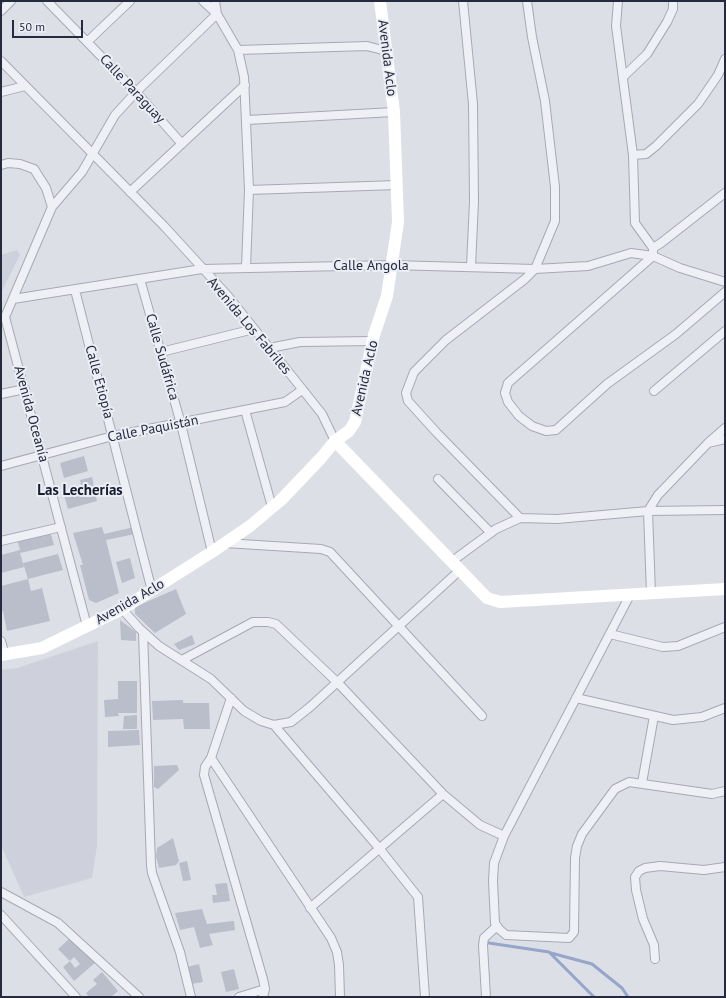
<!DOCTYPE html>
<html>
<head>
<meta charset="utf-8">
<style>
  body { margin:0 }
  #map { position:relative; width:726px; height:998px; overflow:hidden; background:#dddfe7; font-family:"PT Sans",sans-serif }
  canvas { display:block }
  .frame { position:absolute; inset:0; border:2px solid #262a3e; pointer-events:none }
  .scale { position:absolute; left:12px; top:20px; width:71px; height:18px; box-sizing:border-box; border:2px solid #262a3e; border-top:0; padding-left:5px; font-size:12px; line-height:14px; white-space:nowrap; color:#262a3e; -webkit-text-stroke:3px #eceef5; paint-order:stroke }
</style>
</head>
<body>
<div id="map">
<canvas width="726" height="998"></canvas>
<div class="frame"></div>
<div class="scale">50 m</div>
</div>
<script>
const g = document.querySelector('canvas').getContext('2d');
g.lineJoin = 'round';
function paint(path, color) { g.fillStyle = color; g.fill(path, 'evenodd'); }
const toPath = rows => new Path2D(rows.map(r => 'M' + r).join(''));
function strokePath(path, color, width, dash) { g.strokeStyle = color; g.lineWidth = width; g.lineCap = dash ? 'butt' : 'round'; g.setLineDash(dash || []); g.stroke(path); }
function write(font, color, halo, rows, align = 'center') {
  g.font = font + ' "PT Sans",sans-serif'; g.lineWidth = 4; g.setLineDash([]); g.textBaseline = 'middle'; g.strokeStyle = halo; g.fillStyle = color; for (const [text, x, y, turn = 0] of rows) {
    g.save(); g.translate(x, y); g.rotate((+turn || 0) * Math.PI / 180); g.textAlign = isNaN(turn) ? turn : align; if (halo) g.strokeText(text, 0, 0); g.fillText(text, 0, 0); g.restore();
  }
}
paint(toPath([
  [17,250,20,255,1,293,1,255],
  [98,641,97,846,92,878,24,897,1,845,1,670,17,668]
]), '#ced1dc');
strokePath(toPath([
  [489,943,549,952,594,997],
  [551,953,592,964,622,988,628,997]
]), '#95a6ca', 3);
paint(toPath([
  [84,456,88,471,64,478,60,463],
  [92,477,97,501,68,509,64,495,82,492,80,480],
  [102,527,104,534,134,527,135,534,106,540,119,593,96,603,89,600,80,565,83,565,73,533],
  [50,531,54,545,20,553,24,567,1,573,1,555,20,550,17,539],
  [58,554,63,570,28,579,23,563],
  [130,558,135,578,122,583,116,562],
  [28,579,31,591,42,588,50,621,7,631,3,611,1,612,1,586],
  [176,589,186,614,155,633,135,614,135,607],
  [120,620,136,632,136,641,121,640],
  [192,635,195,644,179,650,174,644],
  [118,681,137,681,137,713,118,713,119,716,105,717,104,700,118,699],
  [183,700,183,703,209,703,210,729,184,729,183,719,153,720,152,701],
  [137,715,137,729,123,729,124,716],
  [139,730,140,745,108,747,108,731],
  [177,765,179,770,158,789,154,787,154,766],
  [173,838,179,861,176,865,159,868,156,856,157,848],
  [187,861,191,880,183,881,179,863],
  [227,883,230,901,213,903,212,895,217,895,215,884],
  [202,909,207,924,234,921,235,930,209,934,213,945,200,948,194,927,180,930,175,913],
  [71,937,96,962,74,981,63,967,70,961,75,968,80,964,74,957,70,961,58,949],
  [199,964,203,982,191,984,187,967],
  [234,969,239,989,226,992,221,972],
  [102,972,118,991,111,997,89,997,86,993,97,984,93,980]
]), '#babdca');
const street = toPath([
  [47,1,136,92,182,144],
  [203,1,217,14,238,50,244,77,249,190,246,267],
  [215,1,217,14],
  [463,1,473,104,474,201,471,267],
  [618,1,616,26,633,155],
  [1,11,11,1],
  [87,42,130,1],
  [238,50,367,46,386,51],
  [725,59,718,75,698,104,656,146,646,154,633,155,635,223,653,248,653,256,508,383,505,393,508,402,519,416,532,426,546,431,556,430,607,384,676,334,725,292],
  [1,61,164,226,228,296,322,414,335,441],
  [623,77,647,54,667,22,673,9,673,1],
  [1,92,25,86],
  [247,120,394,112],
  [1,165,8,163,20,164,34,169,46,188,52,207],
  [249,190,397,185],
  [130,192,245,85],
  [653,248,661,243,725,193],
  [140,279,181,424,212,552],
  [75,290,152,591],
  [13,299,202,269,392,265,535,269,588,266,631,253,653,256,680,268,725,282],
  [269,348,300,342,373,341],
  [161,352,254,329],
  [654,391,725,331],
  [1,394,25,389],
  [245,410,272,507],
  [709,442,725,428],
  [1,466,113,436,285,402,302,390],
  [438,479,491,533],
  [520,518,437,433,408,401,406,393,414,372,446,340,525,279,535,269,555,221,555,187,545,101,532,37,527,1],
  [1,541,61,527],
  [225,543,321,549,330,552,482,716],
  [451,562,496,529,520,518,557,519,648,511,725,510],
  [651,594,648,511,658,495,708,443,725,439],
  [630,595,504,836,494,863,493,881,495,923,499,929,506,935,569,938,574,932,575,858,577,846,582,834,615,789,629,782,712,794,725,791],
  [122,609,139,628,159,646,211,679,244,711,261,721,274,725,291,722,310,707,459,571],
  [87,626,5,317,52,207,82,172,115,115,136,92,217,14],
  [143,632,151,865,152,873,180,952,191,997],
  [610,634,663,647,678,646,725,627],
  [1,641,5,655],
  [182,660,253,622,268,622,276,624,338,683,443,794,480,825,504,836],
  [231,698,211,758,331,938,337,952,339,965,340,997],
  [576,698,673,720,702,717,725,708],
  [274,725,379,848,418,897,425,997],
  [211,758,205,767,204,775,263,979,265,989,263,997],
  [642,783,654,716],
  [1,892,58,923,139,997],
  [310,908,443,794],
  [1,915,76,997],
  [655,959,654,945,643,919,636,890,635,877,639,871,645,868,660,866,704,870,725,867],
  [239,997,265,989],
  [486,997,483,945,484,938,497,926]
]);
strokePath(street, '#a6a9b4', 10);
strokePath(street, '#eff0f6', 8);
strokePath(toPath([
  [335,441,487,598,500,602,725,589],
  [1,655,42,648,87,626,122,609,212,552,250,526,281,500,321,458,335,441,349,431,355,422,374,335,387,296,398,222,394,112,380,1]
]), '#fff', 12);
write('14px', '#262a3e', '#eceef5', [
  ["Avenida Aclo",387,58,83],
  ["Calle Paraguay",132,89,47],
  ["Calle Angola",371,266],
  ["Avenida Los Fabriles",249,326,50],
  ["Calle Sudáfrica",162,357,74],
  ["Avenida Aclo",365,378,-77],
  ["Calle Etiopía",99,382,75],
  ["Avenida Oceanía",31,414,75],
  ["Calle Paquistán",153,429,-11],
  ["Avenida Aclo",130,602,-30]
]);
write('bold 15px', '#181c2f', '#eceef5', [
  ["Las Lecherías",80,491]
]);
</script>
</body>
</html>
